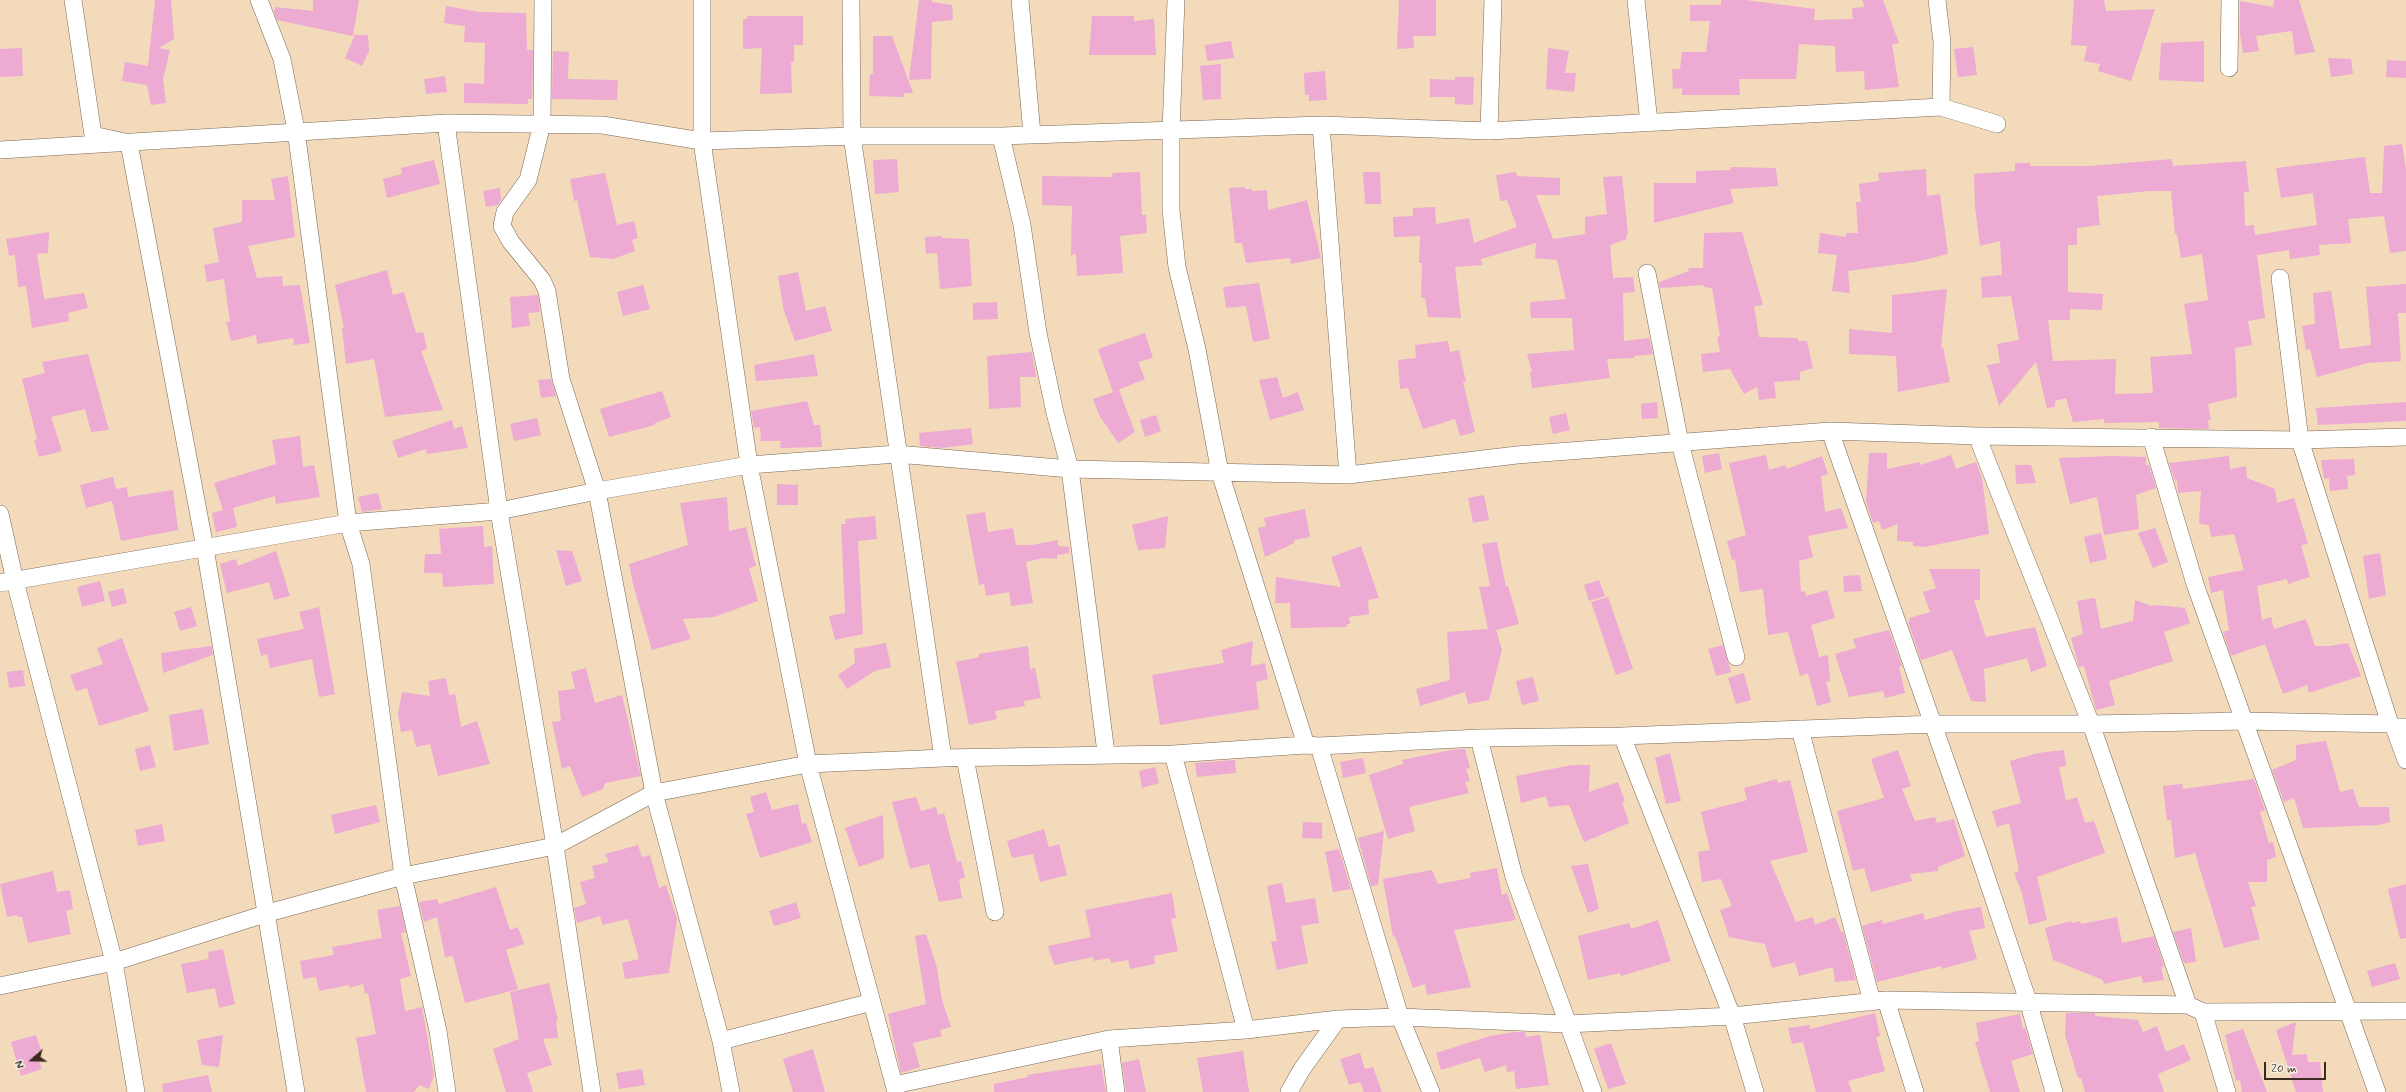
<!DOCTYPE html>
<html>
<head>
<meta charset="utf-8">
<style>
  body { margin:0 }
  #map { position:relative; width:2406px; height:1092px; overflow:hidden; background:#f2dabb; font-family:Mynerve,sans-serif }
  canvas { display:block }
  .north { position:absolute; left:12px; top:1040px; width:40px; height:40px; -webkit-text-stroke:3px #f7f3e8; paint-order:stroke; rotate:250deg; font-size:11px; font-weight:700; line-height:16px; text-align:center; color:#3b2a1e }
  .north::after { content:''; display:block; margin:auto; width:14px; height:18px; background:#3b2a1e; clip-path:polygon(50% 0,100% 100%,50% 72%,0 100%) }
  .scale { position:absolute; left:2264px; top:1062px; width:62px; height:18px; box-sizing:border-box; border:2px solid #3b2a1e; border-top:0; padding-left:5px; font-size:12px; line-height:14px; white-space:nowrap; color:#3b2a1e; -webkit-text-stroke:3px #f7f3e8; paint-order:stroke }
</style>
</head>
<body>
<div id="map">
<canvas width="2406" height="1092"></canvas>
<div class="north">N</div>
<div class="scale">20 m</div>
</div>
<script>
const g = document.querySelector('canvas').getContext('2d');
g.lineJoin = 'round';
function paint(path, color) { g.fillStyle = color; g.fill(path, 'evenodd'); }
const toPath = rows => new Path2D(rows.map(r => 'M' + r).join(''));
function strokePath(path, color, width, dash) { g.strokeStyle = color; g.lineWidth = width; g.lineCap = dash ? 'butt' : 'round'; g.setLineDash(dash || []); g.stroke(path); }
paint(toPath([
  [155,0,171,0,174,39,159,48,170,50,163,79,166,103,151,105,147,85,122,81,125,62,148,66],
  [313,0,359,0,353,36,277,20,274,12,275,7,313,11],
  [919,0,932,0,932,2,952,5,953,20,932,22,931,79,909,80],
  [1399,0,1436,0,1436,36,1413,36,1414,48,1397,49],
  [1721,0,1746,0,1815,9,1814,20,1853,19,1852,8,1865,7,1862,0,1883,0,1899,43,1892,44,1899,87,1865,90,1864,71,1836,72,1835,46,1799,44,1796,79,1739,79,1740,95,1682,95,1682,88,1673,89,1672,69,1680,69,1682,52,1706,52,1710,21,1690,21,1690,5,1721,5],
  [2074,0,2104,0,2106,11,2155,9,2131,81,2098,71,2100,64,2084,61,2087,46,2071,45],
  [2274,0,2299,0,2315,52,2295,55,2292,31,2256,36,2259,51,2243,53,2240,33,2240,1,2273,7],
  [446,6,479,12,526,13,527,50,533,50,532,99,528,99,528,104,464,103,464,83,484,84,485,43,464,42,465,26,444,23],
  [747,16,803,16,803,45,794,45,794,62,791,62,792,93,760,94,762,48,743,49,743,19,747,19],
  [1092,16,1134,16,1134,21,1154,19,1156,55,1089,55],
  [355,35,368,35,369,51,362,66,345,58],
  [873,36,892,36,913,93,904,93,904,97,869,96,870,74,873,74],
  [1231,41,1234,58,1207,61,1205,45],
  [2204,41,2204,82,2159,80,2161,43],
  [1973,47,1977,75,1958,77,1954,49],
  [22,48,23,76,0,77,0,49],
  [1548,48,1569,51,1565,73,1576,73,1574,92,1546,89],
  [553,51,569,52,568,79,618,80,617,100,552,99],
  [2328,58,2351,59,2353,74,2331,77],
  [2387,60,2406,61,2406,78,2386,77],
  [1221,64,1221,99,1203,100,1200,66],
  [1325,71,1327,100,1309,101,1309,95,1305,95,1304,73],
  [445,76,447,92,426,94,424,79],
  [1455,77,1474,77,1473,105,1455,104,1455,97,1430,97,1430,79,1455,80],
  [2402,144,2406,170,2406,251,2390,253,2384,216,2348,219,2351,243,2319,245,2320,255,2290,259,2289,250,2257,255,2265,318,2248,321,2252,345,2235,348,2237,397,2208,404,2211,420,2208,420,2209,429,2159,428,2159,422,2104,423,2104,419,2073,422,2066,398,2055,401,2055,407,2047,408,2036,362,1999,406,1987,365,2000,363,1997,344,2019,340,2011,296,1982,298,1981,277,2002,275,2000,241,1980,246,1975,207,1974,174,2015,171,2015,163,2030,163,2030,166,2090,166,2172,159,2173,166,2246,161,2249,192,2244,192,2245,226,2254,225,2255,235,2317,225,2313,193,2281,198,2276,168,2365,157,2370,193,2382,193,2384,146],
  [2149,191,2171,191,2175,234,2177,234,2181,258,2202,254,2208,300,2184,304,2192,354,2150,357,2153,393,2115,394,2116,359,2053,361,2048,320,2070,320,2070,309,2102,310,2103,294,2068,292,2068,245,2077,245,2077,228,2100,225,2097,196],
  [897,159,899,192,875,194,873,160],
  [434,160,440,184,387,198,383,179,402,174,401,168],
  [1731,167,1776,168,1778,186,1730,189,1734,203,1654,223,1654,183,1696,183,1696,171,1730,170],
  [1926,169,1927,196,1940,194,1948,254,1915,262,1848,271,1850,293,1832,291,1837,255,1818,253,1820,233,1846,237,1846,233,1858,233,1856,202,1861,202,1859,184,1879,181,1878,173],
  [1140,172,1142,215,1146,215,1147,233,1120,236,1123,273,1077,276,1076,254,1071,255,1072,206,1042,205,1042,176,1113,177,1112,173],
  [1363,172,1380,172,1381,204,1365,204],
  [1516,172,1517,176,1560,178,1560,195,1536,195,1553,239,1585,234,1585,217,1607,214,1603,177,1622,176,1628,234,1626,235,1627,239,1610,245,1613,278,1633,277,1635,292,1623,293,1624,341,1649,338,1653,354,1634,356,1634,358,1607,359,1610,378,1532,388,1530,372,1532,372,1527,354,1574,350,1572,318,1531,318,1530,302,1566,299,1557,260,1535,258,1536,243,1481,259,1482,265,1455,267,1461,318,1428,317,1425,298,1421,298,1422,263,1419,263,1420,236,1394,237,1393,217,1413,216,1413,208,1435,207,1436,224,1469,218,1474,243,1517,227,1507,200,1500,201,1496,175],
  [605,173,617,225,634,221,638,238,632,240,635,251,613,259,590,257,577,200,574,201,570,179],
  [288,176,295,237,248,246,257,278,282,276,283,286,300,285,310,343,294,345,293,338,257,344,256,335,231,341,226,322,230,322,224,279,207,282,204,265,219,262,213,228,242,222,242,200,275,200,271,179],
  [1245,187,1245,189,1252,189,1252,191,1267,190,1268,210,1307,200,1321,258,1291,264,1290,258,1246,263,1242,243,1235,243,1229,188],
  [500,188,501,200,498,205,486,207,483,191],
  [49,232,48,253,37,254,44,299,84,293,88,308,68,313,69,321,32,328,26,286,18,287,15,255,9,256,6,239],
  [1742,232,1763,305,1754,306,1759,337,1798,338,1798,341,1807,341,1813,368,1800,372,1800,380,1774,382,1776,398,1759,400,1757,387,1744,394,1730,369,1703,372,1701,354,1720,352,1717,337,1720,336,1712,288,1704,287,1704,285,1660,288,1659,282,1689,271,1688,268,1703,268,1704,233],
  [942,236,942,238,969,239,972,286,940,289,937,253,926,254,925,237],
  [387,270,393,295,404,292,416,333,423,332,427,349,421,351,443,410,385,417,374,359,346,364,342,328,344,328,335,285],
  [798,272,806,311,825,306,832,331,795,341,784,311,778,276],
  [1259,283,1270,339,1253,342,1246,306,1226,308,1223,287],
  [2406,284,2406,313,2398,313,2401,361,2368,363,2317,377,2310,349,2306,350,2302,326,2315,324,2313,293,2331,291,2340,349,2371,345,2366,287],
  [643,285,650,309,623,316,617,292],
  [1947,289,1941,347,1943,347,1950,382,1898,392,1896,356,1849,354,1849,329,1892,333,1892,295],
  [538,295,540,312,528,313,530,326,512,328,510,297],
  [997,302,998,319,973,320,973,303],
  [1145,333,1153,358,1138,362,1145,379,1113,392,1098,349],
  [1448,341,1450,352,1459,350,1466,382,1463,382,1475,432,1460,436,1455,419,1423,429,1408,388,1400,389,1398,360,1416,358,1415,345],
  [1032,352,1036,377,1020,377,1021,407,989,409,987,356],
  [88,354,109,430,91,432,85,409,51,417,62,451,39,457,34,440,37,439,22,379,45,373,42,362],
  [814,354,818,376,756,381,754,365],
  [1277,377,1283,398,1298,392,1304,410,1270,420,1259,380],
  [551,379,556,396,541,398,538,380],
  [1119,390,1135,432,1118,443,1099,415,1093,399],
  [662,391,671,417,655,423,655,425,609,437,600,409],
  [807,401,814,425,820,425,822,447,780,448,781,441,761,441,760,427,754,428,751,411],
  [1657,402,1658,418,1642,419,1641,404],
  [2406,402,2406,421,2318,425,2316,408],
  [1566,413,1570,430,1553,434,1549,417],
  [1156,415,1161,431,1145,437,1140,420],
  [537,418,541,435,514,441,510,424],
  [452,420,454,429,462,426,468,448,427,454,426,449,398,458,392,441],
  [971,428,973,444,943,448,920,446,919,433],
  [300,436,303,467,314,465,320,497,276,504,275,496,233,508,237,527,216,532,212,513,223,510,214,483,276,464,272,440],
  [1719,453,1722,469,1705,473,1702,456],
  [1869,453,1887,453,1887,469,1920,462,1920,465,1951,455,1956,469,1976,462,1982,478,1989,534,1925,547,1913,546,1913,542,1897,541,1898,524,1882,530,1879,521,1873,523,1866,502],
  [1766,455,1769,470,1785,465,1787,469,1822,456,1828,474,1821,476,1825,512,1841,508,1848,528,1808,536,1813,557,1799,561,1801,592,1805,591,1806,596,1827,590,1835,618,1811,625,1819,657,1828,655,1830,681,1826,682,1831,702,1817,706,1808,673,1800,676,1788,632,1768,635,1763,589,1740,592,1735,559,1732,560,1727,541,1746,535,1729,463],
  [2112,456,2146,457,2146,465,2149,465,2156,488,2136,495,2139,529,2104,535,2097,497,2070,504,2059,458],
  [2229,456,2230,469,2246,466,2247,478,2275,489,2277,503,2294,498,2308,544,2301,545,2310,577,2288,584,2287,579,2257,586,2262,620,2271,617,2274,629,2306,619,2315,646,2330,646,2348,643,2361,676,2309,693,2307,685,2283,694,2265,644,2231,656,2223,632,2229,630,2223,590,2211,593,2208,577,2244,570,2234,534,2211,537,2209,525,2199,524,2201,491,2178,493,2177,480,2175,481,2169,463],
  [2354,459,2355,475,2347,476,2348,489,2330,491,2329,478,2324,479,2321,460],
  [2015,465,2031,465,2036,483,2016,484],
  [113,477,116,489,127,487,128,497,173,490,178,530,121,541,112,501,86,508,80,485],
  [777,484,798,485,798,505,777,505],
  [378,493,382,509,362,512,358,497],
  [1484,495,1489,520,1473,523,1468,498],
  [727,497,729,531,746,527,756,566,749,568,758,601,714,617,683,619,691,639,652,650,633,584,629,564,688,545,680,503],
  [1305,509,1310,537,1294,540,1294,543,1265,557,1258,528,1266,526,1264,518],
  [985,512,988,532,1013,528,1016,545,1032,545,1058,540,1058,546,1069,547,1069,553,1057,555,1057,559,1043,558,1026,562,1033,603,1011,606,1009,592,986,596,984,584,979,585,966,515],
  [875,516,877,539,858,541,863,634,835,640,829,616,845,613,841,524,846,524,845,519],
  [1168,516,1165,548,1138,550,1132,525],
  [483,526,484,547,492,546,494,584,443,587,442,573,424,573,425,554,441,554,439,529],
  [2155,528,2168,562,2153,568,2138,533],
  [2101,533,2107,559,2090,563,2084,537],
  [1497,542,1506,587,1508,586,1519,624,1496,630,1502,650,1489,700,1468,704,1465,692,1420,706,1416,689,1450,680,1447,632,1488,629,1479,587,1490,586,1482,544],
  [1361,546,1379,598,1368,600,1369,614,1349,617,1350,624,1346,624,1347,627,1291,628,1290,603,1275,603,1276,577,1341,587,1331,557],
  [556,550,572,551,582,581,566,586],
  [276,551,290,596,274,600,269,582,227,593,220,564,236,559,238,566],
  [2380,553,2386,595,2369,599,2363,556],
  [1929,569,1980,569,1980,600,1974,600,1986,637,2035,627,2047,666,2031,672,2027,658,1984,669,1986,702,1971,701,1952,650,1921,660,1908,622,1910,621,1909,618,1930,612,1923,592,1936,588],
  [1860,575,1862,591,1844,592,1843,576],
  [1599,580,1605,596,1589,601,1584,585],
  [100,581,105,601,82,607,77,587],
  [123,588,127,603,112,607,108,592],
  [1608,597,1633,669,1616,675,1591,602],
  [2095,598,2101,629,2133,621,2135,600,2152,606,2156,605,2185,608,2190,623,2164,632,2173,661,2109,681,2115,705,2096,710,2084,666,2079,667,2071,638,2083,634,2077,601],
  [191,607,197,626,180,631,174,612],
  [319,607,335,694,319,697,312,659,270,668,267,654,261,656,257,639,304,629,299,612],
  [1889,630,1902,666,1899,667,1905,693,1885,698,1883,691,1849,697,1835,654,1856,648,1853,639],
  [122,638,149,711,99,726,87,688,76,691,70,675,103,664,97,648],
  [1253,641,1251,666,1265,663,1268,679,1256,682,1259,709,1160,725,1152,675,1224,663,1221,650],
  [886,643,891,667,875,671,847,689,838,675,855,663,854,649],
  [1723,645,1731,672,1716,676,1708,649],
  [211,646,213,655,163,673,161,653],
  [1028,646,1030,669,1035,668,1041,698,1024,701,1025,706,995,711,997,719,969,725,956,662,979,657,979,654],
  [586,668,595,703,622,695,641,776,605,783,603,789,582,797,570,766,562,769,552,722,561,721,558,691,575,689,571,672],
  [23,670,25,686,9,688,7,672],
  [1744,673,1751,700,1736,704,1728,678],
  [1533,677,1539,701,1522,705,1516,681],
  [446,678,449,695,455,694,461,727,477,721,490,764,438,776,430,744,416,747,412,730,401,732,398,714,402,692,430,696,428,681],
  [203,709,209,744,174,751,169,715],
  [2326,741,2340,792,2353,789,2359,807,2389,807,2390,822,2379,825,2303,828,2294,798,2284,802,2272,770,2296,760,2296,745],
  [150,745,156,767,140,771,135,749],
  [1456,749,1465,749,1470,768,1466,769,1470,781,1465,782,1469,793,1409,807,1415,831,1388,839,1369,775,1403,764,1402,760],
  [1898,750,1911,786,1902,789,1915,821,1935,817,1937,823,1954,819,1965,856,1938,867,1938,871,1910,874,1912,881,1871,892,1864,868,1853,871,1837,811,1884,798,1871,759],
  [2064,750,2066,766,2059,767,2066,801,2077,797,2085,823,2094,821,2105,853,2037,877,2047,920,2029,925,2022,893,2014,873,2019,871,2009,823,1997,827,1992,811,2021,803,2010,761,2038,753],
  [1670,753,1681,801,1666,804,1655,758],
  [1363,758,1366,773,1343,778,1340,762],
  [1235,760,1236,773,1197,777,1195,763],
  [1572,765,1590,765,1589,792,1618,782,1625,801,1622,802,1629,823,1584,842,1569,805,1549,807,1546,796,1521,803,1516,776],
  [1155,767,1159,783,1142,788,1139,771],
  [1777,779,1778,783,1790,780,1808,852,1770,861,1796,922,1813,917,1815,925,1835,917,1841,932,1843,931,1856,980,1835,982,1833,967,1799,976,1795,962,1772,968,1765,944,1729,937,1720,910,1732,906,1721,879,1702,882,1698,852,1710,850,1701,812,1747,800,1744,788],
  [2254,779,2265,810,2260,812,2269,843,2273,842,2276,857,2267,860,2267,882,2248,882,2256,906,2251,907,2260,939,2224,948,2195,853,2175,858,2171,820,2167,821,2163,786,2182,784,2183,789],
  [766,792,772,810,798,804,802,824,806,823,812,842,760,858,746,814,754,812,750,797],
  [916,797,921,811,936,807,938,815,944,813,957,862,961,861,965,878,959,879,962,898,939,902,929,864,910,869,892,802],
  [376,805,380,822,335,834,331,815],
  [883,815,884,858,859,867,845,828],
  [1303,822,1322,823,1322,839,1302,838],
  [162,824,165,841,138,846,135,830],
  [1044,829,1049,847,1059,844,1067,875,1040,882,1033,854,1012,858,1007,841],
  [1384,831,1378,885,1371,886,1358,838],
  [638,845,642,857,650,855,659,888,666,885,677,919,669,973,625,979,622,963,639,959,628,919,602,925,600,916,577,923,574,908,586,904,580,882,595,878,592,866,609,862,605,854],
  [1339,849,1351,889,1333,892,1325,852],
  [1588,864,1599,909,1588,913,1571,866],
  [1497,868,1502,895,1507,893,1516,920,1454,930,1471,987,1427,995,1425,984,1413,988,1395,936,1393,937,1383,879,1432,870,1438,884,1471,878,1470,873],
  [53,871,57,892,70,890,73,909,66,911,71,934,28,943,22,917,18,917,17,915,7,917,0,884],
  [1282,883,1286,903,1315,898,1319,923,1301,926,1308,963,1277,970,1271,942,1277,941,1267,886],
  [2406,884,2406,938,2400,939,2388,889],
  [496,887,510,930,518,927,524,944,506,950,518,989,465,1003,453,956,445,957,437,917,424,922,419,902,437,899,439,904],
  [1172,893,1176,918,1171,919,1178,951,1154,956,1155,964,1130,969,1128,960,1111,963,1110,958,1094,961,1093,957,1054,965,1048,946,1091,937,1085,910],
  [796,902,801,918,774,926,769,911],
  [400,906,406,932,401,933,411,976,400,979,405,1011,422,1007,434,1075,429,1089,419,1085,414,1092,366,1092,356,1038,376,1034,368,993,365,994,363,984,349,988,349,985,319,991,316,977,303,979,300,961,334,955,332,947,382,938,377,910],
  [1981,907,1985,928,1969,931,1977,959,1942,969,1941,966,1877,982,1862,926,1882,920,1883,924,1923,913,1925,920,1957,911],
  [2117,917,2122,943,2154,936,2164,966,2161,967,2164,980,2143,983,2141,976,2104,984,2103,980,2053,960,2045,928,2071,921,2072,923,2080,921,2081,924],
  [1658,920,1671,961,1621,976,1620,973,1588,980,1578,936,1629,923,1631,929],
  [2191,928,2196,962,2184,963,2173,932],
  [926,934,937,968,942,1000,951,1027,940,1030,942,1036,913,1043,920,1067,901,1073,888,1014,926,1004,915,936],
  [223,949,235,1004,219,1008,215,988,187,993,181,964,209,959,208,952],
  [2395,963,2400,979,2372,987,2367,971],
  [549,983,558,1020,556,1021,558,1038,543,1039,552,1065,527,1073,533,1092,506,1092,493,1049,519,1039,510,992],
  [1875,1013,1880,1036,1876,1037,1885,1071,1848,1081,1852,1092,1816,1092,1803,1042,1792,1044,1788,1028,1810,1025,1810,1029],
  [2066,1013,2095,1013,2095,1016,2138,1020,2143,1032,2157,1026,2166,1052,2184,1044,2191,1060,2158,1074,2164,1092,2085,1092,2081,1078,2078,1078,2065,1035],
  [2020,1014,2023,1029,2025,1028,2033,1054,2011,1061,2020,1092,1990,1092,1975,1042,1979,1041,1976,1023],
  [2296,1022,2292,1055,2307,1054,2308,1062,2320,1062,2323,1092,2296,1092,2276,1030],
  [2243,1029,2267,1092,2242,1092,2240,1080,2236,1081,2225,1035],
  [1515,1032,1525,1032,1526,1037,1540,1035,1549,1085,1516,1089,1514,1071,1507,1072,1506,1065,1485,1072,1480,1058,1441,1070,1436,1053,1490,1036],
  [36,1035,41,1050,36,1052,42,1069,21,1076,11,1042],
  [223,1035,219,1067,202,1065,197,1040],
  [1611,1043,1626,1084,1608,1089,1594,1049],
  [813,1049,825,1092,793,1092,783,1059],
  [1243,1051,1249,1092,1203,1092,1197,1058],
  [1360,1053,1365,1069,1373,1067,1382,1092,1364,1092,1360,1082,1349,1085,1340,1059],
  [1139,1059,1146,1092,1126,1092,1122,1063],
  [1101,1064,1106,1092,994,1092,994,1084,1028,1077,1027,1075],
  [642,1069,645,1085,619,1089,616,1073],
  [208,1075,212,1092,163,1092,162,1084]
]), '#edaad2');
const street = toPath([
  [73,0,93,135,129,143,205,548,296,1092],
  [259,0,282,59,296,130,348,523,361,564,403,876,438,1031,447,1092],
  [543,0,542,124,528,180,505,212,502,226,511,242,542,280,547,291,561,379,597,491,654,793,721,1041,731,1092],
  [702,0,702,141,749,465,808,764,896,1092],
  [851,0,852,136,943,758],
  [1020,0,1032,134],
  [1176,0,1171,131,1171,210,1177,267,1197,349,1220,473,1306,745],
  [1636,0,1649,123],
  [1937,0,1942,42,1941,107],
  [2229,68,2230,0],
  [446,123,499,511,555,846,592,1092],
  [1321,125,1348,475],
  [1489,131,1493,0],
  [1001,136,1022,225,1038,333,1055,413,1070,469,1106,753],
  [0,150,446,123,602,125,702,141,852,136,1001,136,1321,125,1489,131,1941,107,1997,124],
  [1647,273,1680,443,1736,657],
  [2280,278,2300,440,2390,724],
  [1830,431,1980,858,2028,1001,2054,1092],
  [1977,436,2091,724,2188,1005],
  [2151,437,2195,584,2377,1092],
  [0,514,15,581,114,962,136,1092],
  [0,583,348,523,499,511,597,491,749,465,897,454,1070,469,1348,475,1517,455,1830,431,1977,436,2300,440,2406,437],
  [2394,727,2406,760],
  [1800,729,1872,1002],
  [1622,736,1732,1016,1755,1092],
  [1479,738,1514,877,1593,1092],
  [1319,746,1400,1017,1431,1092],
  [1173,754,1246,1030],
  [965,758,995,912],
  [0,986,114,962,268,913,403,876,555,846,654,793,808,764,943,758,1173,754,1306,745,1319,746,1479,738,1622,736,1934,724,2091,724,2245,721,2390,724,2394,727,2406,727],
  [1886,1000,1915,1092],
  [2203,1012,2227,1092],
  [1109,1039,1116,1092],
  [721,1041,872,1002],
  [894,1085,1109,1039,1246,1030,1338,1019,1400,1017,1567,1024,1732,1016,1886,1000,2188,1005,2203,1012,2406,1011],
  [1289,1092,1302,1069,1338,1019]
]);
strokePath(street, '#7b6855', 18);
strokePath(street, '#fff', 17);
</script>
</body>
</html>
